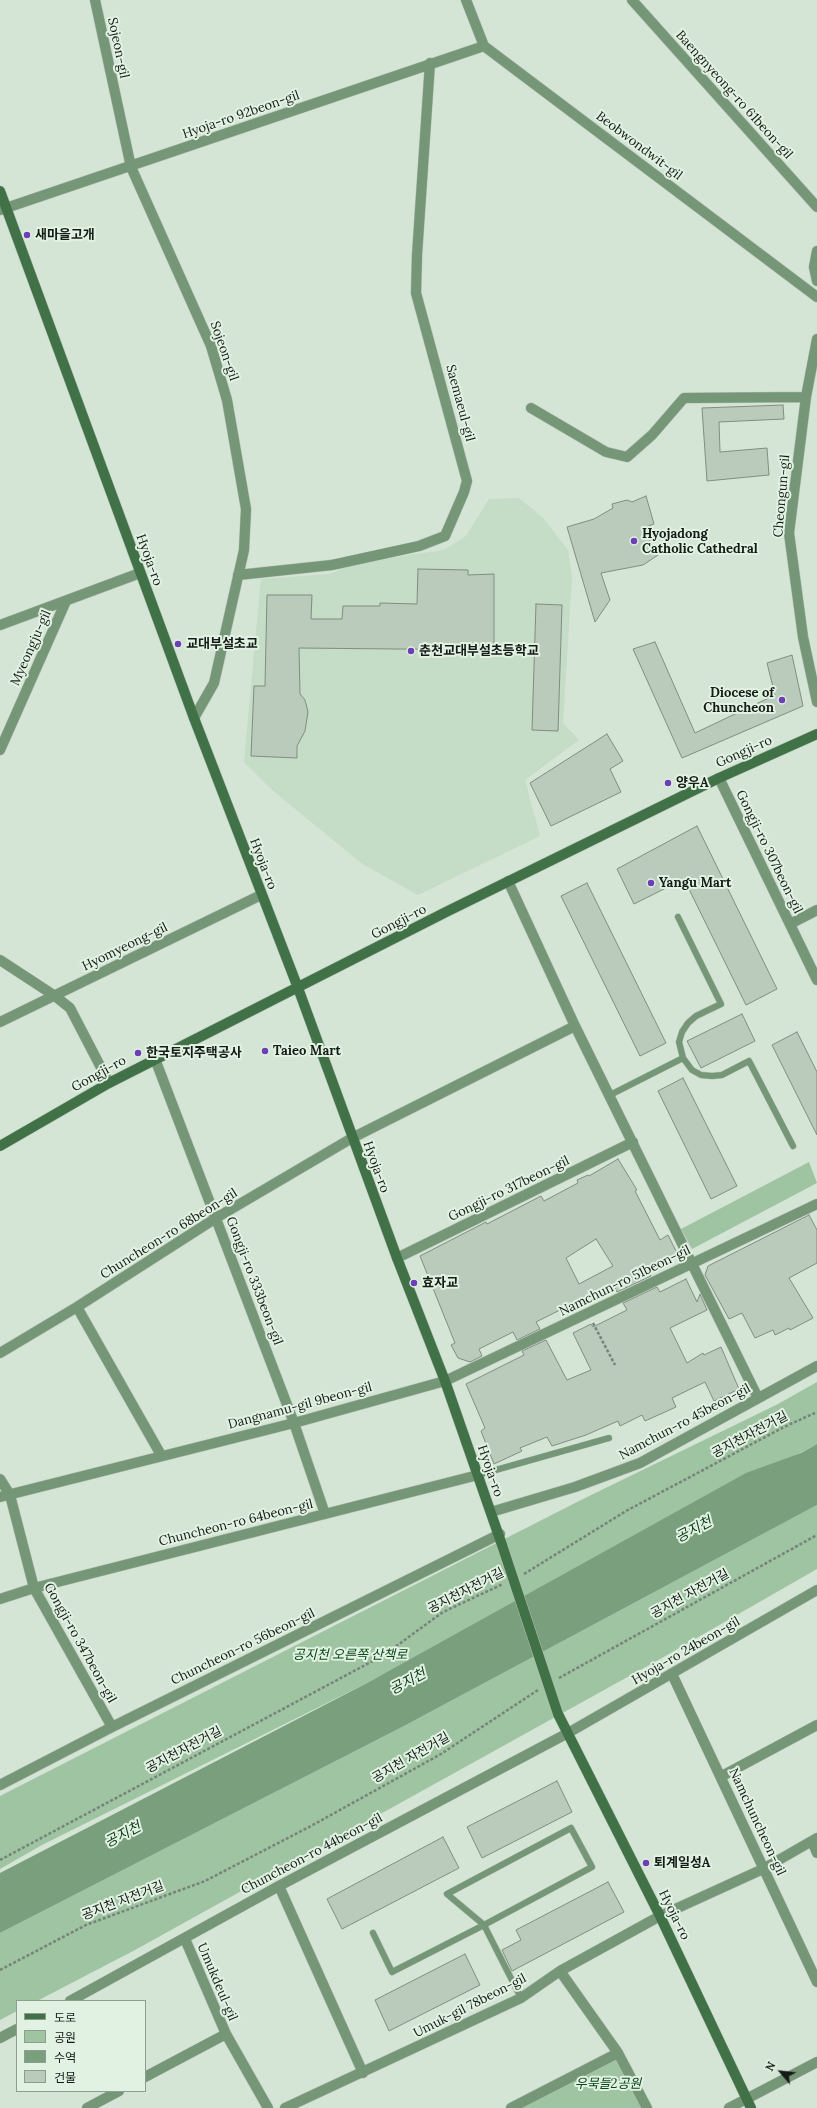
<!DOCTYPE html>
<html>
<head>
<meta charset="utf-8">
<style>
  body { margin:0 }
  #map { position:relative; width:817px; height:2108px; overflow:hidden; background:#d4e4d5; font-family:Lora,"Noto Sans KR",serif }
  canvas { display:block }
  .legend { position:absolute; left:16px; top:2000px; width:130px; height:92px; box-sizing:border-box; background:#e1f2e2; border:1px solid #8f9c90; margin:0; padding:5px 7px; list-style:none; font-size:12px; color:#151b16 }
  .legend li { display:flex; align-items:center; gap:8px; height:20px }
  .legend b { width:20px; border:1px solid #8f9c90 }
  .north { position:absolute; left:761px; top:2052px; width:40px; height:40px; -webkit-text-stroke:3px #e1f2e2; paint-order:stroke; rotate:298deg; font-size:11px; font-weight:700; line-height:16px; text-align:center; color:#151b16 }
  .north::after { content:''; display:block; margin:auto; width:14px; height:18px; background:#151b16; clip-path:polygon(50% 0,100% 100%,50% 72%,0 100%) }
</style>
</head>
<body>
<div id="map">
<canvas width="817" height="2108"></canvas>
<ul class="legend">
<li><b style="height:5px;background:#417247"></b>도로</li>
<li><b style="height:11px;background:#9fc4a2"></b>공원</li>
<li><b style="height:11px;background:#799f7c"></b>수역</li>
<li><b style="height:11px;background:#bacabb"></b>건물</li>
</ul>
<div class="north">N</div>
</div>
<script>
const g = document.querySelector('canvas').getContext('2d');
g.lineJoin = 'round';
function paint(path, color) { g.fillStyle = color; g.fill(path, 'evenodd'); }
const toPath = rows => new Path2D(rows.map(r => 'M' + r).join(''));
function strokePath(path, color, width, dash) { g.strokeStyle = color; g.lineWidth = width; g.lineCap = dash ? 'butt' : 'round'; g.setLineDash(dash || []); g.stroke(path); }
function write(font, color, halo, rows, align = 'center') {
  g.font = font + ' Lora,"Noto Sans KR",serif'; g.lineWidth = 4; g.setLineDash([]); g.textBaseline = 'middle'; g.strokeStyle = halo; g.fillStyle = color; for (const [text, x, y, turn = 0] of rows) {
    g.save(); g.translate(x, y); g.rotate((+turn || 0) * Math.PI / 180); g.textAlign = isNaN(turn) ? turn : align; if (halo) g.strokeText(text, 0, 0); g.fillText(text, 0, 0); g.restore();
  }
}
paint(toPath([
  [519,498,543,518,568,550,572,576,563,723,579,740,525,780,540,836,418,895,361,863,270,788,244,762,261,579,330,574,357,562,444,550,466,536,489,499]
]), '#c5dcc7');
paint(toPath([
  [809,1162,817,1183,692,1249,681,1229],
  [817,1382,817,1444,369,1682,42,1845,0,1869,0,1796,581,1500,778,1404],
  [817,1505,817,1569,660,1659,135,1950,37,2001,17,2001,17,2011,0,2020,0,1933,404,1726],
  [618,2053,647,2108,517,2108]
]), '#9fc4a2');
paint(toPath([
  [817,1444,817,1505,404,1726,0,1933,0,1873,369,1682,746,1473,801,1453]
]), '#799f7c');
const building = toPath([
  [783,405,784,419,719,422,720,452,767,448,769,475,707,481,702,408,783,405],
  [646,496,654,524,643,528,658,555,643,565,601,573,610,600,595,622,567,527,594,519,613,508,612,504,627,500,632,502,646,496],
  [418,569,468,570,468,575,494,574,494,650,299,648,300,694,305,700,308,712,305,731,297,746,297,758,251,756,254,686,265,686,267,595,312,595,311,619,342,619,343,606,380,606,380,603,417,604,418,569],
  [536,604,562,605,558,731,532,730,536,604],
  [655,642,695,733,775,695,767,663,792,655,803,706,682,758,633,649,655,642],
  [607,734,623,761,610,769,621,792,551,826,530,783,607,734],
  [697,826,777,989,746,1005,684,879,634,904,617,869,697,826],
  [587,883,666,1043,640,1056,561,896,587,883],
  [742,1014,755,1041,701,1068,687,1041,742,1014],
  [797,1032,817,1072,817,1135,772,1045,797,1032],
  [683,1078,737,1186,711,1199,658,1091,683,1078],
  [618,1159,637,1190,635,1191,660,1240,668,1235,677,1253,649,1270,651,1276,617,1292,615,1288,595,1299,592,1294,536,1322,540,1329,517,1340,513,1332,479,1349,482,1356,470,1362,458,1358,451,1345,455,1343,420,1256,486,1222,487,1224,541,1196,544,1201,578,1183,577,1180,588,1175,589,1176,618,1159],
  [596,1239,613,1266,579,1284,566,1258,596,1239],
  [809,1215,817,1230,817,1263,789,1278,813,1318,790,1330,789,1328,775,1335,773,1330,755,1338,742,1313,729,1319,705,1275,708,1266,809,1215],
  [686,1279,697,1302,700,1294,707,1310,670,1328,687,1363,703,1353,704,1355,721,1347,739,1389,714,1401,705,1382,672,1398,676,1407,645,1421,642,1415,620,1426,618,1421,586,1435,552,1446,547,1437,520,1448,522,1451,494,1464,481,1431,485,1428,466,1384,524,1355,522,1351,546,1340,567,1380,591,1370,573,1333,591,1324,593,1327,627,1310,623,1303,657,1287,660,1292,686,1279],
  [557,1781,572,1812,482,1858,467,1827,557,1781],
  [443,1837,459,1868,342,1929,327,1899,443,1837],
  [608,1882,624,1912,512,1971,502,1950,521,1940,516,1930,608,1882],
  [465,1954,480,1985,389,2031,375,2000,465,1954]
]);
paint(building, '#bacabb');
strokePath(building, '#7f8e80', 1);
const lane = toPath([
  [678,917,721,1004,696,1016,688,1023,682,1032,679,1042,683,1058,692,1070,701,1075,712,1076,722,1075,749,1061,793,1146],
  [610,1095,683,1058],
  [478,1475,609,1438],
  [373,1933,392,1972,484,1925,592,1867,571,1828,447,1894,484,1925,521,1998]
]);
const street = toPath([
  [95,0,131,167,211,346,227,400,246,509,244,550,214,683,194,718],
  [466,0,484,46,817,297],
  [632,0,817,207],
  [0,210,484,46],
  [817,251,814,267,817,281],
  [817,339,806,397,789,533,803,637,817,702],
  [531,408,606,452,627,457,652,435,684,398,806,397],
  [238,575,332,565,419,546,445,536,464,492,467,481,416,293,417,255,430,63],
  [0,625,140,573],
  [0,750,66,601],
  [719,778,817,980],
  [508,881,575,1026,758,1398],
  [790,924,817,910],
  [0,960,55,996,70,1008,109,1083],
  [0,1022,261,895],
  [155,1059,294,1423,325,1514],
  [397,1258,633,1142],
  [77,1307,161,1455],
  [0,1353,77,1307,216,1218,352,1138,575,1026],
  [0,1479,10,1495,34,1588,112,1727],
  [0,1497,294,1423,445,1381,817,1204],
  [491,1512,575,1487,640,1463,817,1366],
  [0,1599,34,1588,478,1475],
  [672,1674,817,1982],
  [722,1776,817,1725],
  [0,1785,112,1727,500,1534],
  [812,1841,817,1853],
  [279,1886,363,2073],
  [185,1939,226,2034,268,2108],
  [560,1971,618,2053,647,2108],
  [70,2001,279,1886,568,1733,817,1590],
  [0,2038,17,2029],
  [145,2077,226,2034],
  [87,2108,119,2091],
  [285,2108,521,1998,560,1971,660,1916,763,1869,817,1838],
  [511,2108,618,2053],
  [729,2108,817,2062]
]);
const secondary = toPath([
  [0,191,194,718,298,988,397,1258,445,1381,502,1545],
  [0,1146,109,1083,448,911,719,778,817,734],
  [558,1714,660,1916,751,2108]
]);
strokePath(lane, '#b2c0b3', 7);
strokePath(street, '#b2c0b3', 11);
strokePath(secondary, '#b2c0b3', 11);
strokePath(toPath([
  [593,1323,615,1365],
  [524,1574,626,1511,784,1427,817,1412],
  [559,1678,817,1535],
  [0,1860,384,1655,443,1612,503,1584],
  [0,1970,86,1925,205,1881,311,1826,441,1754,538,1690]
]), '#788379', 2.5, [3, 2]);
strokePath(lane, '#769678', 6);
strokePath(street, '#769678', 10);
strokePath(secondary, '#417247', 10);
const secondaryBridge = toPath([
  [502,1545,558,1714]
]);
strokePath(secondaryBridge, '#b2c0b3', 11, []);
strokePath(secondaryBridge, '#417247', 10);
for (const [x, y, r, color] of [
  [27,235,4,"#6d3fb6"],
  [634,541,4,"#6d3fb6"],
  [178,644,4,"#6d3fb6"],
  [411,651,4,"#6d3fb6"],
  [782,700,4,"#6d3fb6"],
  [668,783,4,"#6d3fb6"],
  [651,883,4,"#6d3fb6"],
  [265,1051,4,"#6d3fb6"],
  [138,1053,4,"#6d3fb6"],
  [414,1283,4,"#6d3fb6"],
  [646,1863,4,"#6d3fb6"]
]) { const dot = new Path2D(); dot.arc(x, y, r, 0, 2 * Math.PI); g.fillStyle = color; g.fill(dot); strokePath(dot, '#e1f2e2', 1.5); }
write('13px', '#151b16', '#e1f2e2', [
  ["Sojeon-gil",118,48,78],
  ["Baengnyeong-ro 61beon-gil",734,95,48],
  ["Hyoja-ro 92beon-gil",241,115,-19],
  ["Beobwondwit-gil",639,146,37],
  ["Sojeon-gil",224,351,71],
  ["Saemaeul-gil",460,403,75],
  ["Cheongun-gil",782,496,-85],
  ["Hyoja-ro",149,560,70],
  ["Myeongju-gil",31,648,-66],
  ["Gongji-ro",744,752,-24],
  ["Gongji-ro 307beon-gil",769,852,64],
  ["Hyoja-ro",263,864,69],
  ["Gongji-ro",399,922,-27],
  ["Hyomyeong-gil",125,947,-26],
  ["Gongji-ro",99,1074,-29],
  ["Hyoja-ro",376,1167,70],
  ["Gongji-ro 317beon-gil",509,1189,-26],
  ["Chuncheon-ro 68beon-gil",169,1234,-32],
  ["Gongji-ro 333beon-gil",254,1281,69],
  ["Namchun-ro 51beon-gil",625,1281,-26],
  ["Dangnamu-gil 9beon-gil",300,1406,-15],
  ["Namchun-ro 45beon-gil",685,1422,-28],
  ["공지천자전거길",750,1435,-28],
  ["Hyoja-ro",490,1471,71],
  ["Chuncheon-ro 64beon-gil",236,1523,-14],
  ["공지천자전거길",466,1591,-27],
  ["공지천 자전거길",690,1594,-29],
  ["Gongji-ro 347beon-gil",80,1643,61],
  ["Chuncheon-ro 56beon-gil",243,1647,-26],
  ["Hyoja-ro 24beon-gil",686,1651,-30],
  ["공지천자전거길",184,1750,-28],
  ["공지천 자전거길",411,1758,-30],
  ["Namchuncheon-gil",757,1822,65],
  ["Chuncheon-ro 44beon-gil",312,1854,-28],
  ["공지천 자전거길",123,1901,-21],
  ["Hyoja-ro",674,1915,64],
  ["Umukdeul-gil",217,1982,67],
  ["Umuk-gil 78beon-gil",470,2006,-27]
]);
write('bold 13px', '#151b16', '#e1f2e2', [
  ["새마을고개",35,235],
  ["Hyojadong",642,534],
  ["Catholic Cathedral",642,549],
  ["교대부설초교",186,644],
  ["춘천교대부설초등학교",419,651],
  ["Diocese of",774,693,"right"],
  ["Chuncheon",774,708,"right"],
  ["양우A",676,783],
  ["Yangu Mart",659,883],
  ["Taieo Mart",273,1051],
  ["한국토지주택공사",146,1053],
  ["효자교",422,1283],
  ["퇴계일성A",654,1863]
], 'left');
write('italic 13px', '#084718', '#e1f2e2', [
  ["공지천 오른쪽 산책로",350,1655],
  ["우묵들2공원",608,2084]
]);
write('italic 14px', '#0f3b18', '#e1f2e2', [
  ["공지천",694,1530,-28],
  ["공지천",408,1682,-28],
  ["공지천",123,1835,-28]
]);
</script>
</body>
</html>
